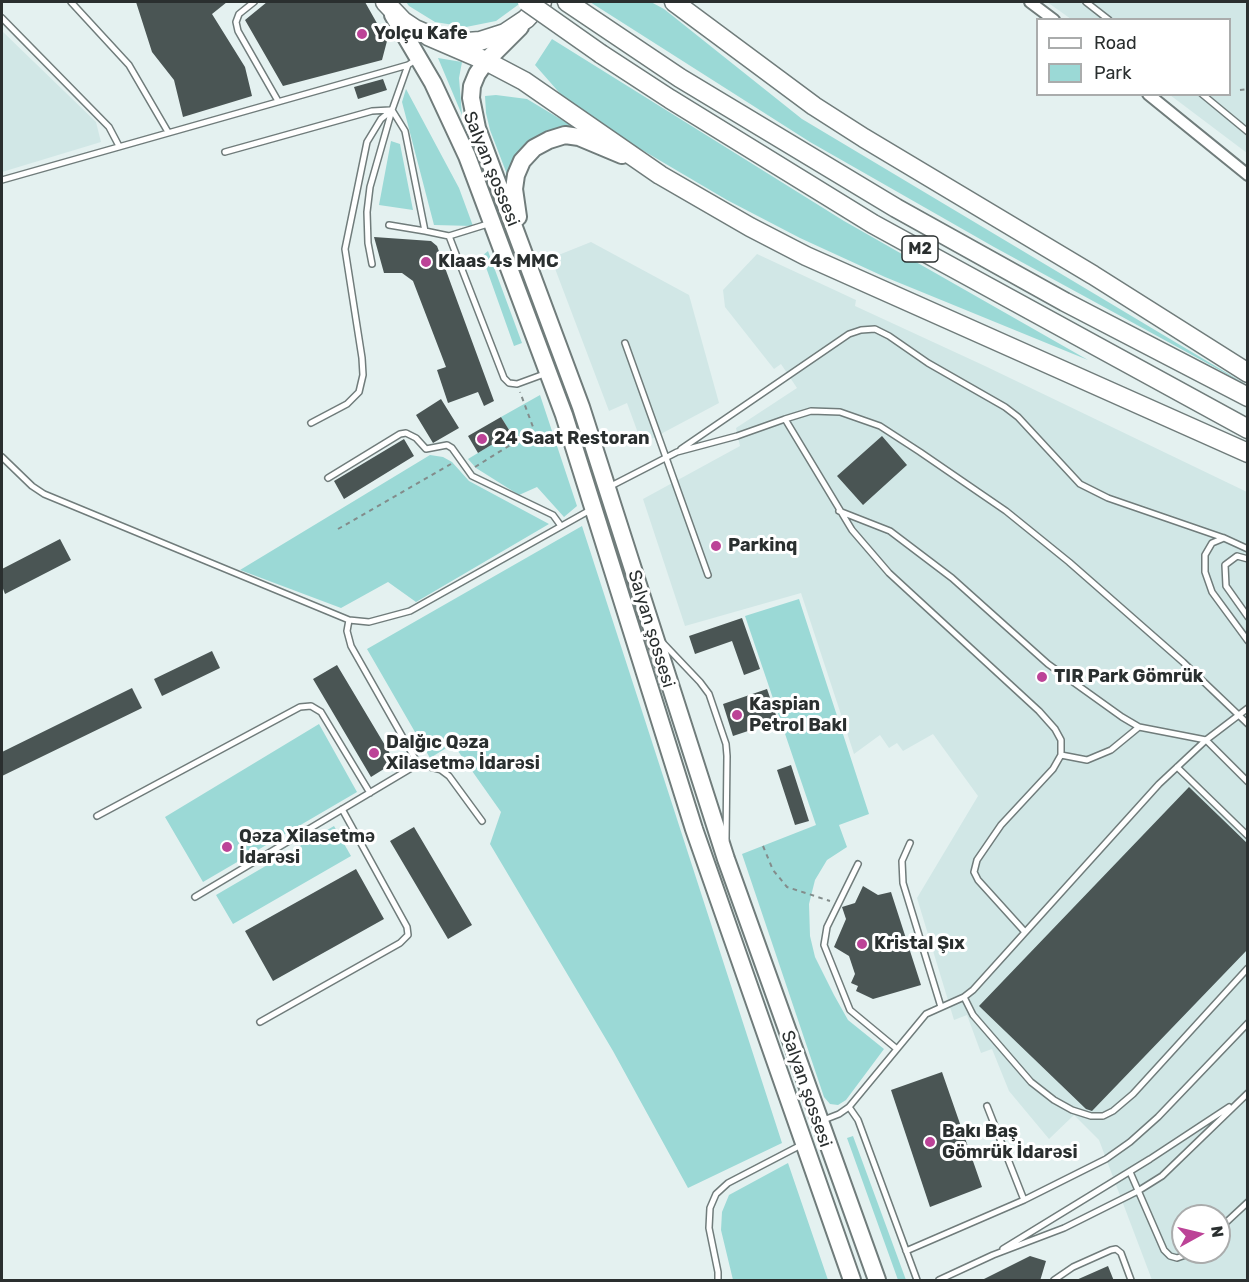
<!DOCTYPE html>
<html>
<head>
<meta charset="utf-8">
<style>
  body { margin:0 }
  #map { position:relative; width:1249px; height:1282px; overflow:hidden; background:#e4f1f0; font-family:Rubik,sans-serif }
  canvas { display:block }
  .frame { position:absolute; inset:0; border:3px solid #2a2f2f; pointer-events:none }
  .legend { position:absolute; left:1036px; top:18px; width:195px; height:78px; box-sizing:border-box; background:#fff; border:2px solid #aaacac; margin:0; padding:8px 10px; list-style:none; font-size:18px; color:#2a2f2f }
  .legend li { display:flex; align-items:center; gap:12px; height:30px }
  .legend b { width:30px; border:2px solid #aaacac }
  .north { position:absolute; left:1171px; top:1204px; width:60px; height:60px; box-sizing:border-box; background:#fff; border:2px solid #aaacac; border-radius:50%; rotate:82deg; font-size:16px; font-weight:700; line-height:24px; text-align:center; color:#2a2f2f }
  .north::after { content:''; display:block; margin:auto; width:21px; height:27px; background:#bc4397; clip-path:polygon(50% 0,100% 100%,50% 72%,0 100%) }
</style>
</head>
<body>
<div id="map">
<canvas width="1249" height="1282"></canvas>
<div class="frame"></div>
<ul class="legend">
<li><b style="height:8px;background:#fff"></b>Road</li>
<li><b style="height:16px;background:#9bd9d6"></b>Park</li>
</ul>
<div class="north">N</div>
</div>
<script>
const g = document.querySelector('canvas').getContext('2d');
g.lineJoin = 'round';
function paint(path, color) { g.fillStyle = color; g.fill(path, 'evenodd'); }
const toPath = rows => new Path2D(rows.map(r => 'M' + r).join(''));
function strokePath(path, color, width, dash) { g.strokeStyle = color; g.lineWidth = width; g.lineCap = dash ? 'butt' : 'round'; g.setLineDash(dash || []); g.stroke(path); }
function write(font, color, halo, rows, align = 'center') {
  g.font = font + ' Rubik,sans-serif'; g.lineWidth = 6; g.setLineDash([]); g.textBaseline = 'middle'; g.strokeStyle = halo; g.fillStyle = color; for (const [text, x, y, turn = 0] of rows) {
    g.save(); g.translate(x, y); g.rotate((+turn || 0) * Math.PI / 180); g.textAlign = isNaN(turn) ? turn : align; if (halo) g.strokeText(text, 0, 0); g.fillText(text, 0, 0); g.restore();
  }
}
paint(toPath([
  [1047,2,1247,2,1247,153,1170,95,1230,94,1230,20,1071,19],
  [2,31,96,122,101,142,2,172],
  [591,242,689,295,719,403,642,444,627,403,609,411,551,258],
  [757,254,856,300,855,306,985,366,1247,492,1247,1280,1152,1280,1099,1140,1074,1115,1049,1139,1009,1091,992,1049,981,1053,967,1015,954,1020,917,898,978,796,933,734,903,751,897,743,889,748,880,735,854,754,801,593,685,626,643,499,740,446,736,428,797,388,781,364,774,369,725,307,723,290],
  [1183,1216,1219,1216,1219,1252,1183,1252]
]), '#d1e7e6');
paint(toPath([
  [406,2,522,2,496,21,466,27,435,22,409,6],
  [590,2,651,2,664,9,802,119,1247,385,994,247,810,142],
  [552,39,844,221,1088,360,885,277,800,238,727,200,637,147,564,98,535,65],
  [438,58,462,62,459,78,462,115],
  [406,89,459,188,473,226,434,225,402,102],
  [496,95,527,99,572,126,549,130,525,144,516,156,508,177,490,130,486,113,485,96],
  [391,141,400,144,413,210,379,205],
  [488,251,522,343,514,346,482,256],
  [540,395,577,506,564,517,537,487,519,495,476,468,468,459,511,433,501,417],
  [430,455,443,457,452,462,469,481,549,524,416,602,388,582,341,608,240,570],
  [582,526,782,1143,688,1188,613,1051,490,844,501,812,453,744,430,758,367,649],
  [799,599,869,814,839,825,847,847,827,860,815,880,809,904,810,936,815,957,834,995,848,1020,884,1049,846,1100,838,1105,830,1104,824,1097,742,854,816,825,745,616],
  [319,724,357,792,203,882,165,817],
  [334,826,351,856,233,924,216,895],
  [853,1136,906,1280,898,1280,847,1138],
  [788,1163,828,1280,733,1280,721,1230,722,1212,729,1195]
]), '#9bd9d6');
paint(toPath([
  [136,2,227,2,212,14,245,67,252,96,183,117,174,80,152,52],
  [267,2,365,2,387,41,382,60,283,86,245,20],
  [383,79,387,90,358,99,354,87],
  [374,237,431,241,437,246,494,401,484,406,478,392,448,403,437,370,446,367,413,281,402,273,384,273],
  [441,399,459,428,433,443,416,415],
  [501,417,511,433,478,453,468,436],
  [882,436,907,465,863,505,837,476],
  [404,439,414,456,344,499,334,481],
  [60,539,71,560,5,594,2,586,2,569],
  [742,618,760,669,744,675,732,641,695,654,689,636],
  [212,651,220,668,162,696,154,679],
  [337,665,395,762,371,777,313,679],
  [132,688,142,708,2,776,2,752],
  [767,689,778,721,733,736,723,704],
  [791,765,809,821,795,825,777,770],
  [1189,787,1248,844,1248,949,1092,1111,1086,1109,979,1006],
  [414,827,472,925,448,939,390,841],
  [356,869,384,919,273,981,245,931],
  [863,886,878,895,891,892,921,985,873,999,856,991,858,986,851,983,855,974,849,956,834,947,846,919,842,907,855,903],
  [942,1072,982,1187,930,1207,891,1090],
  [1030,1256,1046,1261,1040,1281,980,1281],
  [1108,1266,1114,1281,1074,1281]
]), '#4a5554');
const service = toPath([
  [71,2,129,65,168,132],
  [254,2,239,14,236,22,238,31,278,101],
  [1086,2,1109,20],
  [2,18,109,127,119,146],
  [1202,94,1248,132],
  [225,152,372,111,390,110],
  [2,180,380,73,408,65,417,59],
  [389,225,425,231],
  [449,236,504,378,509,383,517,384,547,373],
  [372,264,368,243,367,212,370,187,392,110,408,65],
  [625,343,708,575],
  [785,419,811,411,840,412,880,426,920,452,1006,511,1069,562,1183,662,1248,724],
  [311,423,347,404,359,392,363,375,362,358,345,249,367,142,381,119,392,110,405,131,425,231,449,236,491,223],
  [681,449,849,334,861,330,875,329,889,336,928,363,1005,407,1018,417,1080,484,1108,498,1224,538,1248,549],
  [2,457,32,486,44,494,349,620,369,622,410,611,592,509],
  [328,478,400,434,406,433,416,438,426,449,447,445,452,448,472,476,553,515,561,526],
  [609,487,677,452,737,436,785,419,852,530,889,573,1039,711,1055,729,1061,740,1061,755,1053,769,1001,825,977,860,974,872,978,880,1025,932],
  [839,511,890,531,952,578,1048,664,1122,717,1139,727,1206,740,1248,782],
  [1224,538,1212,543,1205,555,1205,572,1212,592,1248,641],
  [1248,559,1237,556,1225,565,1226,586,1248,617],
  [662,642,700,682,709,694,726,744,727,756,726,840],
  [1061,755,1087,760,1111,750,1139,727],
  [418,764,441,770,449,776,482,821],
  [1177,767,1248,836],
  [97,816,300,707,311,706,321,712,370,793],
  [910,843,902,861,903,883,941,1007],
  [858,864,827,927,824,945,850,1010,897,1049],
  [195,897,418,764,351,646,347,631,349,620],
  [964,997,973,1015,1031,1082,1054,1100,1072,1110,1091,1116,1103,1116,1113,1111,1133,1094,1248,968],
  [260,1022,400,943,408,935,407,927,342,809],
  [849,1107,858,1120,917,1280],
  [821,1121,839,1114,849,1107,926,1014,964,997,973,990,1159,784,1206,740,1248,708],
  [1130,1172,1164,1250,1170,1256,1177,1258,1194,1252],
  [1024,1200,1106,1159,1130,1142,1158,1117,1248,1023],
  [1219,1229,1248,1202],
  [1003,1249,1150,1159,1229,1107],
  [906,1251,1024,1200,987,1106],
  [718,1280,718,1272,709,1228,710,1208,716,1194,728,1183,803,1144],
  [939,1280,993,1255,1064,1228,1138,1191,1162,1176,1248,1093],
  [1054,1280,1073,1267,1111,1250,1116,1249,1121,1253,1131,1280]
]);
const minor = toPath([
  [1030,2,1054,20],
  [1148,94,1248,175]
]);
const trunk = toPath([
  [393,15,433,83,467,156,564,415,694,829,852,1280],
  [520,27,486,61,477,74,472,86,471,98,477,128,581,407,726,859,877,1280],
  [518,217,514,189,516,175,522,161,534,148,549,140,565,135,579,137,622,155]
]);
const motorway = toPath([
  [385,2,403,21,415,29,441,40,467,42,480,41,505,33,526,19,542,2],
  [567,2,680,78,896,208,1065,302,1248,397],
  [674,2,814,106,864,138,1093,275,1248,373],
  [428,36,486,61,524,81,660,175,750,227,806,256,1248,453],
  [601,54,670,99,873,224,1248,429]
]);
strokePath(service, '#707c7b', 8);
strokePath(minor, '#707c7b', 14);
strokePath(trunk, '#707c7b', 20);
strokePath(motorway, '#707c7b', 21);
strokePath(toPath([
  [1240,90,1248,89],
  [475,467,531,432,533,427,520,392],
  [338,529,451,464],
  [763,846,773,870,787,887,830,901]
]), '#838c8b', 2, [4.5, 4.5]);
strokePath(service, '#fff', 5);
strokePath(minor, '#fff', 10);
strokePath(trunk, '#fff', 16);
strokePath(motorway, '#fff', 18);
const motorwayBridge = toPath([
  [527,2,601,54]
]);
strokePath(motorwayBridge, '#707c7b', 21, []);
strokePath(motorwayBridge, '#fff', 18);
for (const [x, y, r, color] of [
  [362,34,6,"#bc4397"],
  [426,262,6,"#bc4397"],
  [482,439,6,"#bc4397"],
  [716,546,6,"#bc4397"],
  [1042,677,6,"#bc4397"],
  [737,715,6,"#bc4397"],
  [374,753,6,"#bc4397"],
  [227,847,6,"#bc4397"],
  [862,944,6,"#bc4397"],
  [930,1142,6,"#bc4397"]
]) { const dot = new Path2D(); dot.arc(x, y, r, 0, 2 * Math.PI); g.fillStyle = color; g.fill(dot); strokePath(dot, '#fff', 2); }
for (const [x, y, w] of [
  [920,249,36]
]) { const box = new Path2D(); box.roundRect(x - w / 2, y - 13, w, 26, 4.5); g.fillStyle = '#fff'; g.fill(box); strokePath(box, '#2a2f2f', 1.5); }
write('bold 16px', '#2a2f2f', null, [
  ["M2",920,249]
]);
write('bold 18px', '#2a2f2f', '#fff', [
  ["Yolçu Kafe",374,34],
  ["Klaas 4s MMC",438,262],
  ["24 Saat Restoran",494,439],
  ["Parkinq",728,546],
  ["TIR Park Gömrük",1054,677],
  ["Kaspian",749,705],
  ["Petrol Bakl",749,726],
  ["Dalğıc Qəza",386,743],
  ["Xilasetmə İdarəsi",386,764],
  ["Qəza Xilasetmə",239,837],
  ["İdarəsi",239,858],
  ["Kristal Şıx",874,944],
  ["Bakı Baş",942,1132],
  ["Gömrük İdarəsi",942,1153]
], 'left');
write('18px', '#2a2f2f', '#fff', [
  ["Salyan şossesi",491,169,68],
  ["Salyan şossesi",651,629,73],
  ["Salyan şossesi",806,1089,71]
]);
</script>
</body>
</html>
